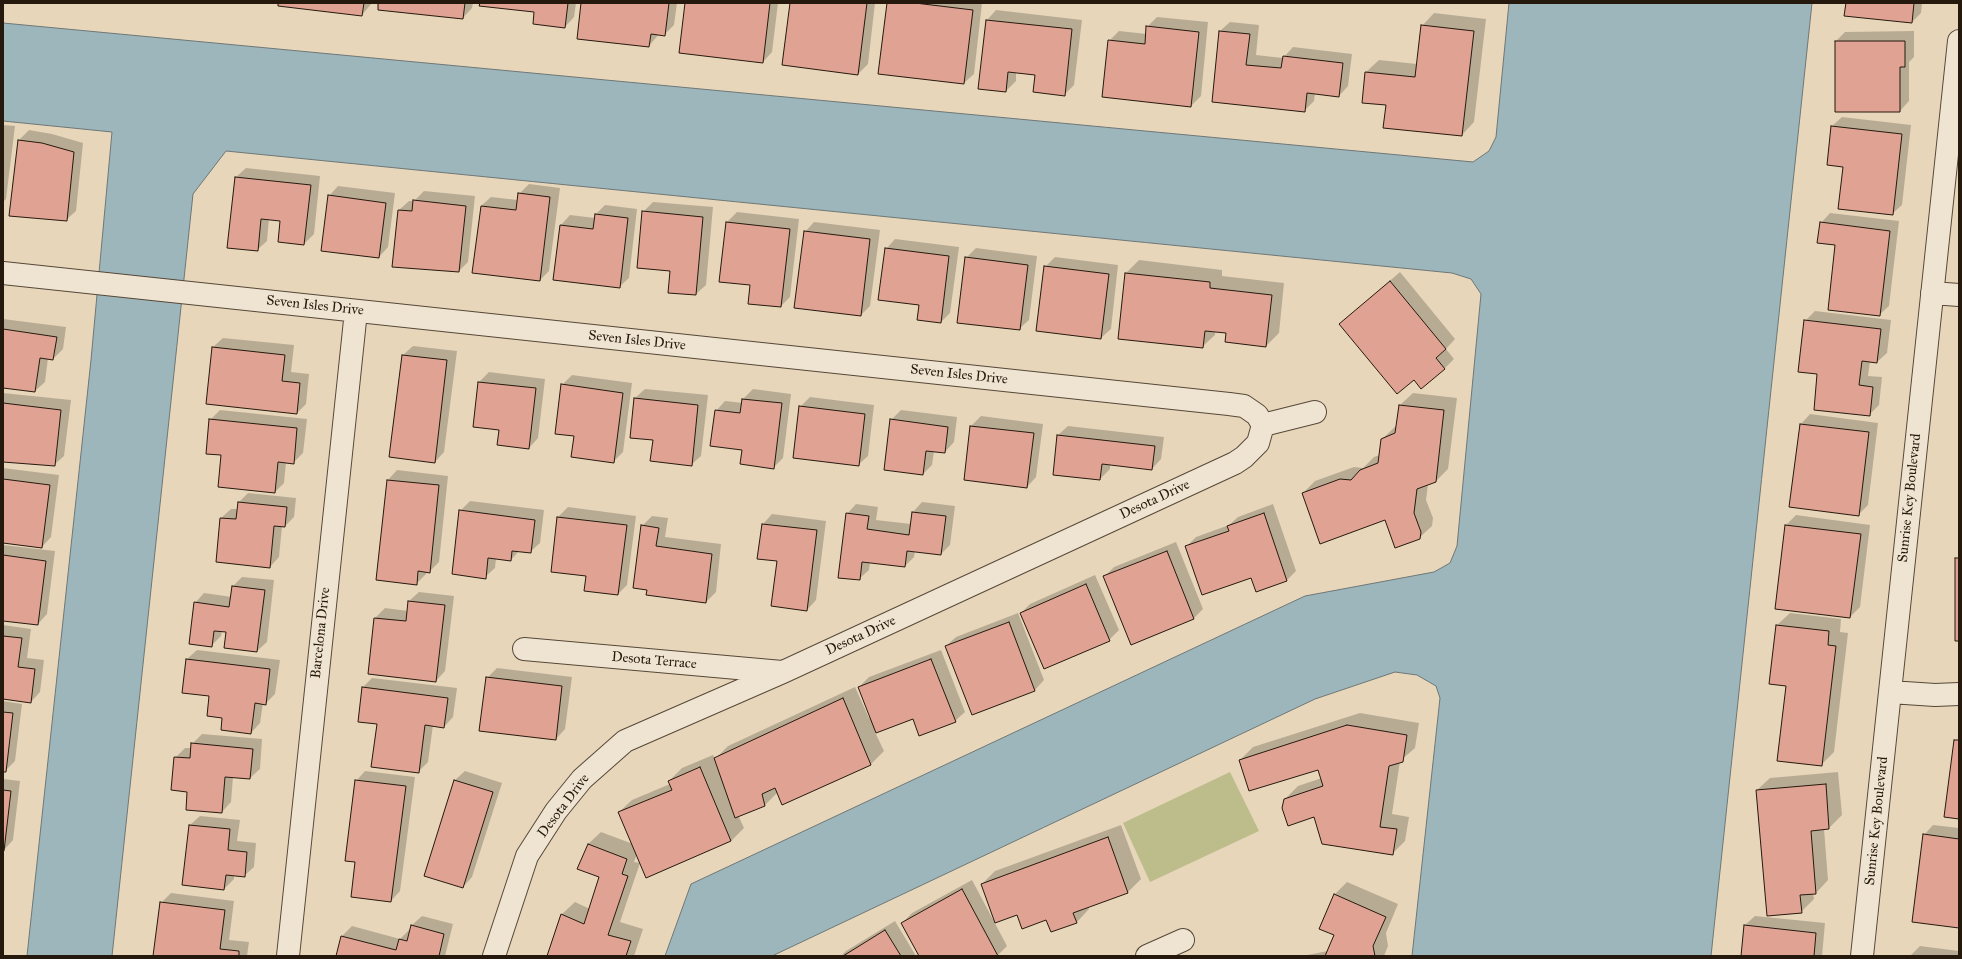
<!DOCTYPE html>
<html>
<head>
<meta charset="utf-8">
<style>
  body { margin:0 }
  #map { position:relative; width:1962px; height:959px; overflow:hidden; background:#e7d6ba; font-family:"IM FELL Great Primer",serif }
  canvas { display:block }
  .frame { position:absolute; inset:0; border:4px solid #25190d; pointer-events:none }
</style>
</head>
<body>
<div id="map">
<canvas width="1962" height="959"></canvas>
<div class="frame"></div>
</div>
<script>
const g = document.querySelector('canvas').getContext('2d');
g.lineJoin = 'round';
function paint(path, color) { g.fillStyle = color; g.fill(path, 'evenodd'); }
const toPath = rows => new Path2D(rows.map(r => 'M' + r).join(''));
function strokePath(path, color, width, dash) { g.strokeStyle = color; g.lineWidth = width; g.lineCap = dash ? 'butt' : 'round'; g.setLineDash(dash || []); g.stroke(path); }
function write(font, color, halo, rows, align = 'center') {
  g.font = font + ' "IM FELL Great Primer",serif'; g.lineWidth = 3; g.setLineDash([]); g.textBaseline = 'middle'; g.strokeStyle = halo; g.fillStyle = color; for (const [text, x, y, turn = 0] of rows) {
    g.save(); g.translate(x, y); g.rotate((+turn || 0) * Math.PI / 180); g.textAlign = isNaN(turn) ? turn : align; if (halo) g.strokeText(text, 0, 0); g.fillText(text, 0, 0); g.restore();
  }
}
paint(toPath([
  [1230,772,1259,831,1150,882,1123,823]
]), '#bdbc8b');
const water = toPath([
  [1509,3,1812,3,1711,956,1412,956,1440,698,1436,686,1417,675,1395,672,1315,699,772,956,665,956,691,884,1305,596,1434,572,1450,563,1457,546,1481,294,1471,279,1452,273,226,151,193,194,112,956,27,956,91,360,112,132,3,121,3,23,1473,162,1489,151,1496,137,1509,3]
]);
paint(water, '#9db6bc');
strokePath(water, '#6d7776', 1);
paint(toPath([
  [279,3,372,3,362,15],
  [379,3,473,3,472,8,463,18],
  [481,3,576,3,574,17,565,27,535,11],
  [582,3,677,3,674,25,664,35,659,34,649,46],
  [686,3,778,3,772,52,763,62],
  [791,3,875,3,868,64,858,74],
  [888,3,982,3,974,74,964,83],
  [1847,3,1922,3,1921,13,1912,22],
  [996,10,1082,20,1074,85,1065,94,1036,74,1016,72,1016,81,1006,91,987,20],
  [1434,13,1486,19,1474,122,1462,135,1387,105,1366,72,1379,60,1417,64,1422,26],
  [1157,17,1208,22,1201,96,1191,106,1109,41,1119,31,1147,34,1147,27],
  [1230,22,1259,25,1256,55,1283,58,1293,47,1352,54,1348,86,1339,96,1315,93,1314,101,1304,111,1213,101,1220,31],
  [1914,31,1914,57,1909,62,1909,101,1900,111,1836,41,1845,32],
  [1842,117,1911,125,1902,205,1892,214,1844,166,1832,126],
  [3,125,15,126,6,199,3,202],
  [29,130,52,134,83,143,76,211,66,220,10,215,19,140],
  [246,168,320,176,314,234,304,244,281,220,269,218,267,241,257,250,236,177],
  [529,184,560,188,549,271,540,280,481,206,491,197,518,200,519,194],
  [338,186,395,193,388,247,379,257,329,196],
  [424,191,475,196,468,262,459,271,399,210,409,201,414,201],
  [653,202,713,207,706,285,696,294,671,270,643,212],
  [605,205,637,209,629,278,619,287,554,279,561,225,570,215,595,218,596,214],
  [737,212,799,219,790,297,781,306,751,284,720,281,727,222],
  [1830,213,1899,221,1889,306,1879,315,1836,244,1821,223],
  [814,222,880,230,870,306,861,315,805,232],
  [895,239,959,247,950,313,941,322,920,304,886,249],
  [976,248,1037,256,1029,320,1019,329,966,258],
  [1055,257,1118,265,1111,329,1101,338,1045,267],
  [1139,260,1222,270,1222,276,1284,283,1279,333,1266,346,1227,332,1215,331,1215,335,1202,347,1119,338,1126,273],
  [1400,272,1455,339,1446,349,1454,359,1444,369,1414,378,1340,324],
  [1815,311,1891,320,1887,353,1877,362,1870,361,1868,376,1882,377,1879,405,1869,415,1819,373,1805,321],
  [3,319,66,327,63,349,53,359,48,358,45,382,35,391,3,387],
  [223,338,294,345,291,372,309,374,306,404,297,413,213,347],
  [413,346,457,351,444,452,435,462,403,355],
  [489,372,545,379,538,438,529,448,500,429,474,426,479,382],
  [572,375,632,383,623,452,613,462,575,435,562,385],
  [645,389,708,395,701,456,691,465,654,439,635,398],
  [753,389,791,394,783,458,773,468,743,449,716,411,725,401,743,403,743,399],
  [3,393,71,400,64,456,54,465,3,461],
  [1413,393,1457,398,1448,469,1435,482,1428,484,1426,500,1433,518,1432,526,1419,538,1386,519,1303,493,1315,481,1354,467,1363,468,1374,457,1380,455,1382,439,1397,425,1400,405],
  [810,397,874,405,868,456,858,465,800,407],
  [220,410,307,419,303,453,293,463,286,462,284,483,275,492,222,454,210,420],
  [901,410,957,417,954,442,945,452,934,451,932,465,923,474,891,420],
  [1810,414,1878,423,1868,505,1858,515,1790,507,1801,424],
  [981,416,1043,424,1036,477,1027,487,965,479,971,426],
  [1068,426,1164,437,1161,459,1152,469,1110,464,1110,469,1100,479,1058,435],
  [3,468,59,475,51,537,42,547,3,542],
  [397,470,448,476,439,562,429,572,426,571,426,574,416,584,377,580,388,480],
  [248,493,296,498,294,517,285,526,282,526,279,557,270,567,221,518,231,509,238,509,239,502],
  [470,501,544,510,540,543,530,552,519,551,511,560,496,558,495,568,485,577,460,511],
  [922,502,955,506,950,545,941,554,915,551,914,557,905,566,870,562,869,570,859,579,847,514,856,504,878,507,876,520,911,524,913,512],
  [1273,504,1296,571,1287,580,1257,591,1251,576,1186,547,1196,537,1229,525,1238,517],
  [568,507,636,516,627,585,618,594,587,576,552,571,558,517],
  [772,514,826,521,816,600,807,610,778,560,758,558,763,524],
  [1796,515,1870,525,1860,607,1850,617,1776,608,1786,525],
  [652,516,668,518,665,537,721,544,716,592,706,602,648,589,642,526],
  [1176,542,1203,609,1194,618,1104,577,1114,567],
  [3,545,55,551,47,614,38,624,3,620],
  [1095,575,1119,630,1109,640,1021,613,1030,604],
  [242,577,274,580,267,642,257,651,227,632,222,631,221,636,211,646,195,603,204,593,232,597,233,586],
  [419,592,454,596,445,671,436,681,369,673,375,618,385,608,408,611,409,601],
  [1018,613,1044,680,1035,690,972,714,946,646,956,637],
  [1790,613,1841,619,1840,632,1848,633,1834,752,1821,765,1787,685,1777,625],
  [3,625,31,629,27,658,44,660,40,692,31,702,3,698],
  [197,650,280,660,275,694,266,703,263,703,260,723,251,733,223,717,187,659],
  [941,650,965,712,955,721,914,718,875,732,884,751,871,764,782,803,778,792,765,805,738,815,744,828,731,841,646,876,637,854,634,862,640,863,620,922,643,929,634,956,548,956,562,914,575,902,590,909,600,876,588,844,601,832,633,844,619,812,632,800,670,784,669,781,682,768,713,755,715,759,728,746,855,687,869,718,871,717,859,687,869,677],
  [497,668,572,677,565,729,556,739,487,678],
  [372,678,457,688,453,717,444,727,433,725,428,762,418,772,378,724,363,687],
  [3,701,22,704,15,761,5,771,3,771],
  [1360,713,1419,723,1415,748,1400,761,1392,814,1409,817,1405,841,1392,854,1314,816,1285,799,1298,786,1322,778,1319,768,1240,760,1253,747],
  [202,734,262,739,260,769,250,778,233,777,231,802,222,812,188,791,175,758,185,748,192,748,192,744],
  [365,771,415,777,400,891,391,901,356,861,356,781],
  [465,771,502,783,472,877,463,887,425,875,455,780],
  [1838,772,1842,815,1829,828,1824,829,1828,880,1816,893,1813,893,1814,899,1801,912,1757,790,1770,778],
  [3,779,20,781,13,840,4,850],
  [200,816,240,820,237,841,256,843,254,867,244,876,234,875,234,879,224,889,190,825],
  [1121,825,1141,879,1128,892,1088,906,1089,909,1077,922,1047,919,982,884,995,871],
  [1933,825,1959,828,1959,927,1924,835],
  [972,880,1007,946,997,956,920,956,902,923,912,913],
  [1347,882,1398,904,1386,933,1388,946,1384,956,1302,956,1328,951,1335,935,1334,895],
  [171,893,234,901,229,940,249,942,247,956,154,956,161,903],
  [422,916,453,924,445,956,337,956,342,936,352,926,400,939,409,930,411,930,412,925],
  [1755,916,1825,923,1822,956,1742,956,1745,925],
  [895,921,916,956,841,956,846,951],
  [1920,946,1959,951,1959,956,1910,956]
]), '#0003');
const building = toPath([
  [278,3,364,3,362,16,278,6,278,3],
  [378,3,465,3,463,19,378,10,378,3],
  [480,3,568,3,565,28,533,24,534,12,479,6,480,3],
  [581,3,669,3,665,36,651,34,649,47,577,39,581,3],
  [685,3,770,3,763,63,679,53,685,3],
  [790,3,867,3,858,75,782,65,790,3],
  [887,3,915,3,973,10,964,84,878,74,887,3],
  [1846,3,1914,3,1912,23,1844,16,1846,3],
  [986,20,1072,29,1065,96,1033,92,1035,75,1008,72,1006,92,978,89,986,20],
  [1421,25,1474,31,1462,136,1383,128,1386,105,1362,103,1365,72,1415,77,1421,25],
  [1146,26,1199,32,1191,107,1102,97,1108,40,1145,44,1146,26],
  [1219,31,1250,34,1246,65,1281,68,1283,56,1343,63,1339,97,1307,93,1305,112,1212,102,1219,31],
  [1835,41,1905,41,1905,67,1900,67,1900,112,1835,112,1835,41],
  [1831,126,1902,134,1893,215,1838,209,1843,167,1827,165,1831,126],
  [18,140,42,143,74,152,67,221,9,216,18,140],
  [235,177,311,185,304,245,278,242,280,221,261,219,258,251,227,248,235,177],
  [518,193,550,197,540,281,472,273,481,206,516,210,518,193],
  [328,195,386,203,379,258,321,251,328,195],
  [413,200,466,206,459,272,392,267,398,210,412,211,413,200],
  [642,211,703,217,696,295,668,293,670,271,637,268,642,211],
  [595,214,628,218,620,288,553,280,560,225,593,229,595,214],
  [726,222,790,229,781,307,748,304,750,285,719,282,726,222],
  [1820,222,1890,231,1880,316,1828,310,1835,245,1817,243,1820,222],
  [804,231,870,239,861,316,794,308,804,231],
  [885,248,949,256,941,323,917,320,919,305,878,300,885,248],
  [965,257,1028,265,1020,330,957,323,965,257],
  [1044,266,1109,274,1101,339,1036,331,1044,266],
  [1125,273,1210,282,1210,288,1272,295,1266,347,1225,342,1226,333,1205,331,1203,348,1118,339,1125,273],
  [1390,281,1446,349,1436,358,1445,369,1421,389,1414,380,1397,394,1339,324,1390,281],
  [1804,320,1881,329,1877,363,1862,361,1859,385,1873,387,1870,416,1814,410,1817,374,1798,372,1804,320],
  [3,329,57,337,53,360,40,358,35,392,3,388,3,329],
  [212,347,285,355,282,381,300,383,297,414,206,404,212,347],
  [402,355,447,360,435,463,389,457,402,355],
  [478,382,536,388,529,449,497,445,499,430,473,427,478,382],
  [561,384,623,393,614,463,571,457,574,436,555,434,561,384],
  [634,398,698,405,692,466,650,461,653,440,630,438,634,398],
  [742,399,782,403,774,469,740,464,742,450,710,446,715,410,740,413,742,399],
  [3,403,61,410,55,466,3,462,3,403],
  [1399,405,1444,410,1436,482,1417,489,1414,513,1421,532,1420,539,1395,548,1385,520,1320,544,1302,493,1340,479,1351,480,1360,470,1378,463,1381,439,1395,433,1399,405],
  [799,406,865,414,859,466,793,458,799,406],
  [209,419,297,428,294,464,278,462,275,493,218,487,221,455,206,454,209,419],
  [890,419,948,427,945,453,926,451,923,475,884,470,890,419],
  [1800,424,1869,432,1859,516,1789,507,1800,424],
  [970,426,1034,433,1027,488,964,480,970,426],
  [1057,435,1155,446,1152,470,1102,464,1100,480,1053,475,1057,435],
  [3,479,50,485,42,548,3,543,3,479],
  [387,480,439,485,430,573,418,571,417,585,376,580,387,480],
  [238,502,287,507,285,527,274,526,270,568,216,562,220,518,236,519,238,502],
  [459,510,535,520,531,553,512,551,511,561,488,558,486,579,452,574,459,510],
  [912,512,946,516,941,555,907,551,905,567,862,562,860,580,838,578,846,513,869,516,867,529,909,535,912,512],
  [1264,513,1287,581,1256,592,1251,578,1202,595,1185,546,1229,531,1227,526,1264,513],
  [557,517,627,525,618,595,584,591,586,576,551,572,557,517],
  [762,524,817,530,807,611,771,606,777,561,757,559,762,524],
  [641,525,659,528,656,546,712,554,706,603,646,595,647,590,633,588,641,525],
  [1785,525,1861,534,1850,618,1775,609,1785,525],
  [1167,551,1194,619,1131,645,1103,576,1167,551],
  [3,555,46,561,38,625,3,621,3,555],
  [1955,558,1959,558,1959,641,1955,641,1955,558],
  [1086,584,1110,641,1044,669,1020,613,1086,584],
  [232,586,265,590,257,652,224,648,226,632,214,631,212,647,189,644,194,602,229,607,232,586],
  [408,601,445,605,436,682,368,674,374,618,406,621,408,601],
  [1009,622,1035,691,972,715,945,646,1009,622],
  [1776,625,1829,631,1828,645,1836,646,1822,766,1777,761,1786,686,1769,684,1776,625],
  [3,636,22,638,18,667,35,669,31,703,3,699,3,636],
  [186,659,270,669,266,705,255,703,251,734,221,730,222,718,207,716,209,696,182,693,186,659],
  [931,659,956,722,919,736,913,719,876,733,858,687,931,659],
  [486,677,562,686,556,740,479,731,486,677],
  [362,687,448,698,444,728,425,725,419,773,371,767,377,724,358,722,362,687],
  [843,698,871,765,782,805,775,788,762,794,765,806,735,818,714,758,843,698],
  [3,712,13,713,6,772,3,772,3,712],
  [1347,725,1407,735,1403,762,1389,766,1380,827,1397,829,1393,855,1322,844,1314,817,1288,826,1282,808,1284,799,1323,786,1318,770,1249,791,1239,760,1347,725],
  [1954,740,1959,740,1959,819,1944,817,1954,740],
  [191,743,253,749,250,779,225,777,222,813,186,810,187,792,171,790,174,757,190,758,191,743],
  [700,767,731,841,646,878,618,812,672,790,668,781,700,767],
  [355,780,406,786,391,902,351,897,355,862,345,861,355,780],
  [454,780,493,792,463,888,424,876,454,780],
  [1826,784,1829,829,1811,831,1816,894,1800,895,1802,913,1767,916,1756,790,1826,784],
  [3,790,11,791,4,851,3,851,3,790],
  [189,825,230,829,228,850,247,852,245,877,226,875,224,890,182,885,189,825],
  [1923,834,1959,839,1959,928,1912,922,1923,834],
  [1108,837,1128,893,1073,913,1077,923,1051,932,1046,920,1022,929,1017,915,995,923,981,884,1108,837],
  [588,844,627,859,622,874,628,876,608,935,631,941,626,956,547,956,561,914,584,924,599,877,577,869,588,844],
  [962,889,998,956,919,956,901,923,962,889],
  [1334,894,1386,917,1373,946,1375,956,1325,956,1334,935,1319,929,1334,894],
  [160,902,225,910,220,949,239,951,239,956,153,956,160,902],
  [411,925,444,934,439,956,336,956,341,936,396,950,399,939,407,941,411,925],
  [1744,925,1816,933,1814,956,1741,956,1744,925],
  [885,930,901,956,843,956,885,930]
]);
paint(building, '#dfa293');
strokePath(building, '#25190d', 1);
const minor = toPath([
  [3,273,1229,404,1244,406,1257,415,1263,425],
  [1932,293,1959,295],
  [1263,425,1315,412],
  [524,649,782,672],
  [1890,692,1935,695,1959,694],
  [288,956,356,311],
  [494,956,527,856,556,811,582,779,625,741,783,672,1235,463,1244,457,1258,443,1263,425],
  [1147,956,1183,940],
  [1862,956,1959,41]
]);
strokePath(minor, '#564838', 24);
strokePath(minor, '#efe4d2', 22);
write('14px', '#25190d', '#efe4d2', [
  ["Seven Isles Drive",315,306,6],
  ["Seven Isles Drive",637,341,6],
  ["Seven Isles Drive",959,375,6],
  ["Sunrise Key Boulevard",1910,498,-84],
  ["Desota Drive",1155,500,-25],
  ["Barcelona Drive",321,633,-84],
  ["Desota Drive",861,636,-25],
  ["Desota Terrace",654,661,5],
  ["Desota Drive",564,806,-53],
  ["Sunrise Key Boulevard",1877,821,-84]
]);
</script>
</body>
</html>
